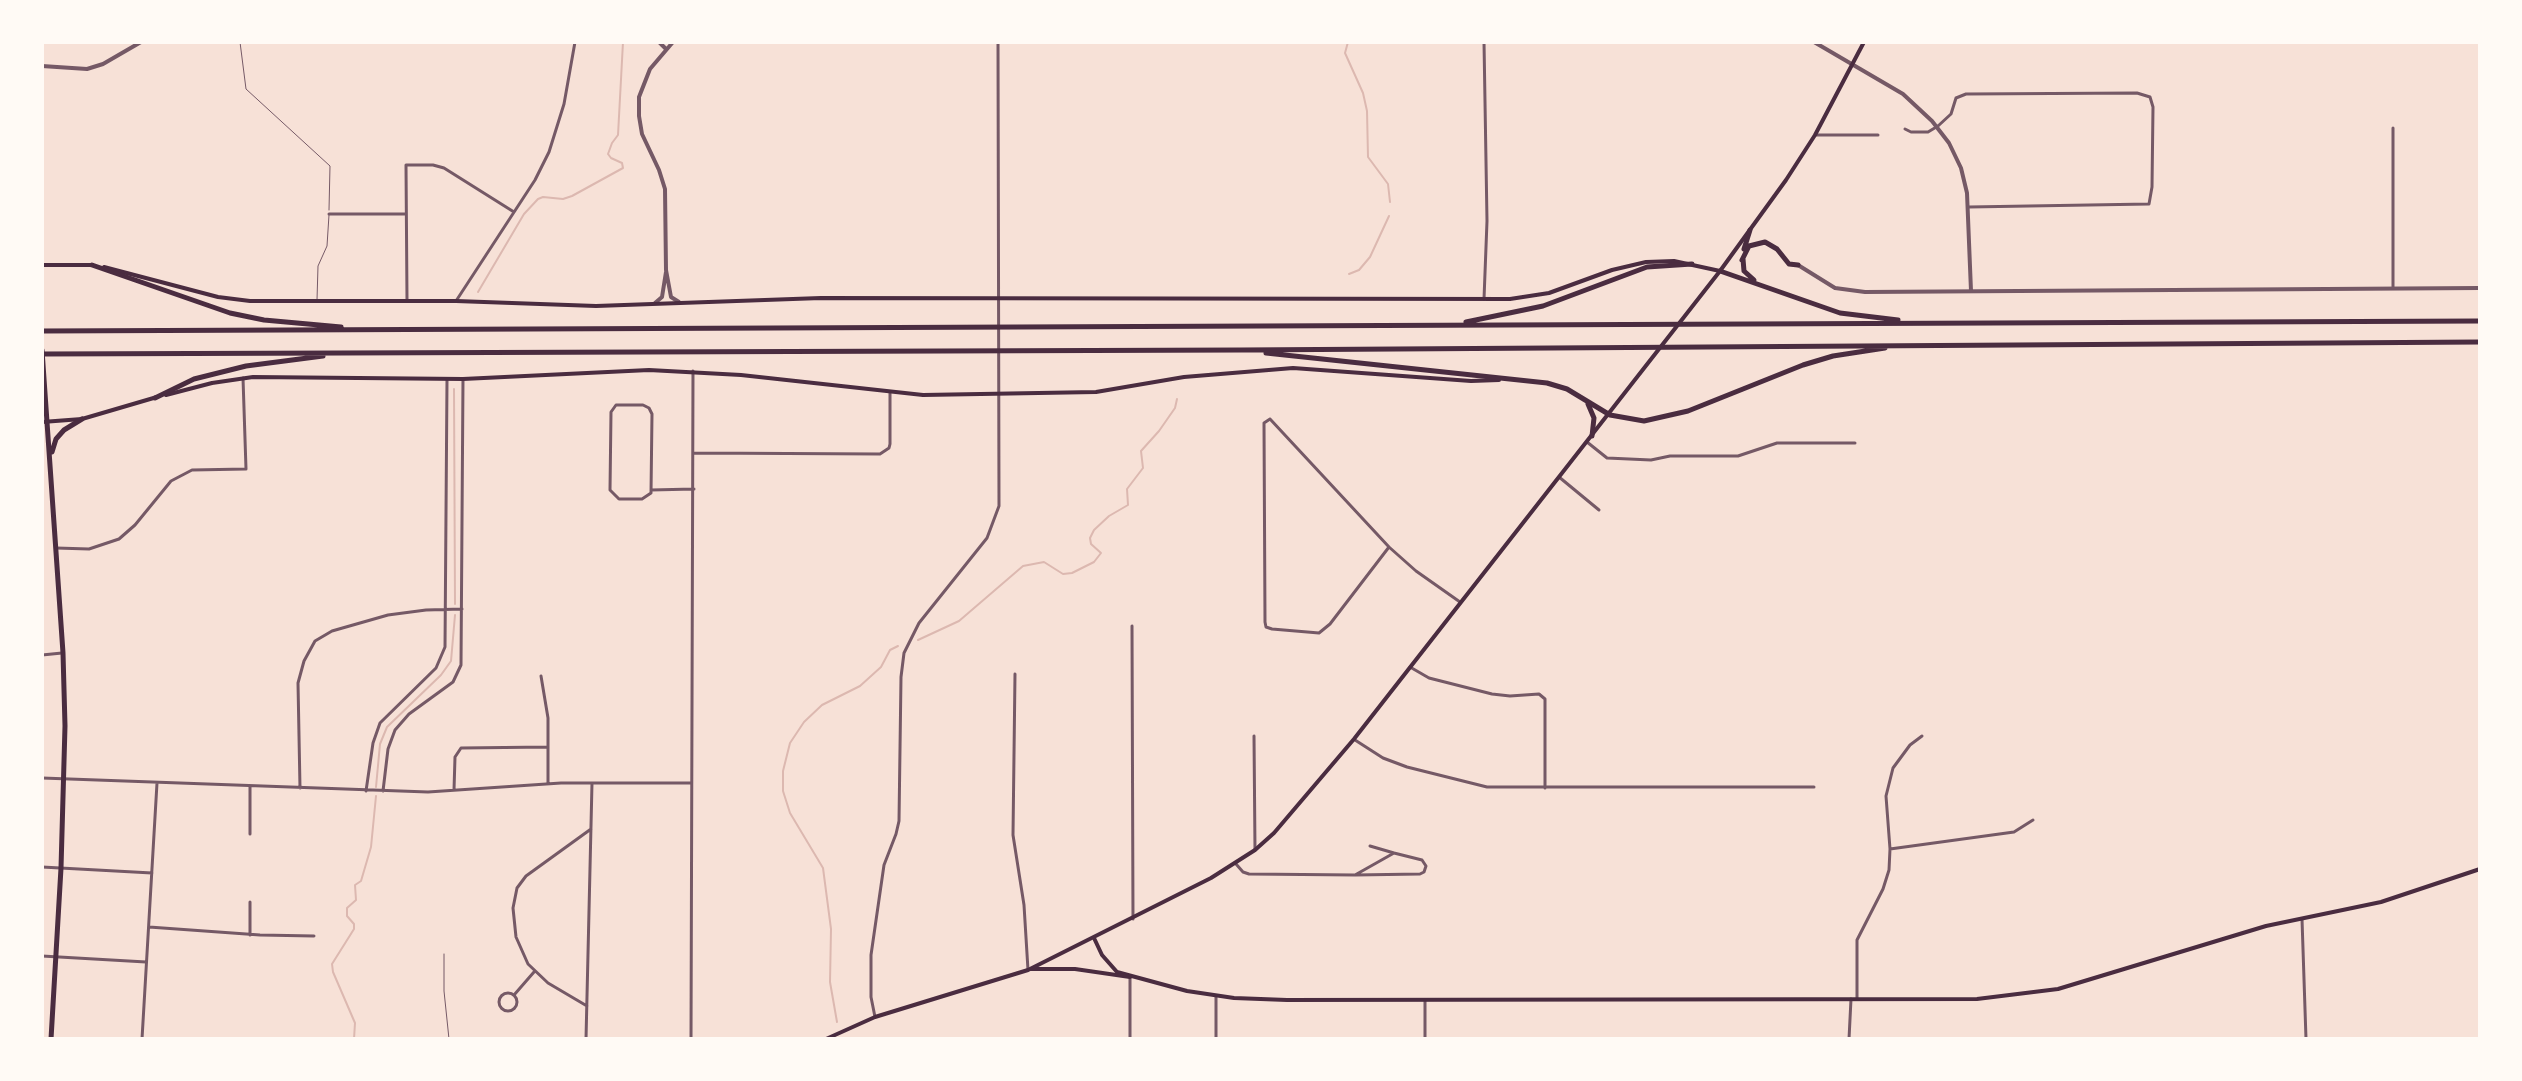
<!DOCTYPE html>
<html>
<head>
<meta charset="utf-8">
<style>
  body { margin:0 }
  #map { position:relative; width:2522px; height:1081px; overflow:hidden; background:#f7e1d7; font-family:"Varela Round",sans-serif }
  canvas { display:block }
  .frame { position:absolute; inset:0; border:44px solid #fffaf5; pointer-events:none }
</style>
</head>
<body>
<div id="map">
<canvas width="2522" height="1081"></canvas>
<div class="frame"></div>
</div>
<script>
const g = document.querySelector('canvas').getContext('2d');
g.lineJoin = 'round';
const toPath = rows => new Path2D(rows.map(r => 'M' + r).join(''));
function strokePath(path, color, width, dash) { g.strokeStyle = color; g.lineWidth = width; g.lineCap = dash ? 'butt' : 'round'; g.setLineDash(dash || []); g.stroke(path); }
strokePath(toPath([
  [1348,42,1345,53,1363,93,1367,111,1368,157,1388,184,1390,202],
  [1349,274,1359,270,1370,257,1389,216],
  [478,292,524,214,538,199,543,197,563,199,572,196,623,168,622,163,611,158,608,154,612,143,618,135,623,42],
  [454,389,455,604],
  [918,640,959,621,1023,566,1044,562,1063,574,1072,573,1094,562,1101,553,1091,544,1090,538,1094,530,1109,516,1128,505,1127,489,1143,468,1141,451,1159,431,1175,408,1177,399],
  [376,787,380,744,387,727,441,675,451,661,455,615],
  [837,1022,830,982,831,929,823,868,790,813,783,791,783,771,790,743,804,722,822,705,860,686,881,667,890,650,898,646],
  [354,1039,355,1023,333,972,332,964,354,929,354,924,347,916,347,908,356,900,355,885,361,881,371,847,376,796]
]), '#dcb8b0', 2);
strokePath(toPath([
  [240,42,246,89,330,166,329,210],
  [317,300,318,266,327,246,329,215],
  [444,954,444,991,449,1039]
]), '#755966', 1);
strokePath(toPath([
  [1484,42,1487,221,1484,299],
  [1905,129,1911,132,1928,132,1938,126,1951,114,1956,98,1966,94,2137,93,2150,97,2153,107,2152,187,2149,204,1969,207],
  [1815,135,1878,135],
  [329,214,405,214],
  [2393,288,2393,128],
  [407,300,406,165,433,165,444,168,514,212],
  [456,301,535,180,549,152,564,104,575,42],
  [643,405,649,408,652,414,651,493,642,499,619,499,610,490,611,412,616,405,643,405],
  [1270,419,1389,547,1330,624,1319,633,1272,629,1266,627,1265,622,1264,423,1270,419],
  [1587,442,1607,458,1651,460,1670,456,1738,456,1777,443,1855,443],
  [694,453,880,454,889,448,890,444,890,393],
  [1559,477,1599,510],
  [651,490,694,489],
  [1389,547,1416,571,1460,602],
  [56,548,89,549,119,539,135,525,171,481,192,470,246,469,243,378],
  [1132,626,1133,919],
  [42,655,62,653],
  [1410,667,1429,678,1492,694,1510,696,1539,694,1545,699,1545,788],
  [1015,674,1013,835,1024,905,1028,970],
  [541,676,548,718,548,784],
  [1254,736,1255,850],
  [1355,740,1383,758,1407,767,1487,787,1814,787],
  [42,778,428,792,561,783,691,783],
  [300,788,298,683,304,661,315,641,332,631,388,615,426,610,462,609],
  [454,790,455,757,461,748,548,747],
  [366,791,373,743,380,723,436,668,445,647,447,380],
  [383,791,388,749,395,730,409,714,453,682,461,665,463,379],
  [250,834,250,786],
  [1370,846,1394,853],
  [1890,849,2014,832,2033,820],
  [1236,864,1243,872,1249,874,1355,875,1420,874,1424,872,1426,866,1422,860,1394,853,1355,875],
  [42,867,152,873],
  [2302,919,2306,1039],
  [149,927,260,935,314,936],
  [250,935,250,902],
  [42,956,146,962],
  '499 1002a9 9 0 1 1 18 0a9 9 0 1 1-18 0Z',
  [514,995,534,972],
  [1216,996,1216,1039],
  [1857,999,1857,940,1883,889,1889,870,1890,849,1886,796,1893,768,1910,745,1922,736],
  [587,1006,548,983,528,964,516,937,513,908,517,888,526,876,591,829],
  [875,1017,871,997,871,955,884,865,896,834,899,821,901,677,904,653,919,623,987,538,999,506,998,42],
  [142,1039,157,783],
  [586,1039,592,783],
  [691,1039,693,371],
  [1130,1039,1130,977],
  [1425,1039,1425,1000],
  [1849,1039,1851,999]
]), '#755966', 3);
strokePath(toPath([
  [659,42,665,48],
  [673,42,650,69,639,97,639,116,642,134,659,170,665,189,666,270,671,297,679,302],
  [1814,42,1903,94,1932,121,1949,143,1961,168,1967,193,1971,291],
  [42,66,87,69,103,64,141,42],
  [1798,265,1835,288,1865,292,2480,288],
  [655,303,662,297,666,272]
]), '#755966', 4);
strokePath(toPath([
  [42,265,92,265],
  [104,267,218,297,250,301,456,301,596,306,821,298,1510,299,1549,293,1612,270,1646,262,1674,261,1720,271],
  [166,395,212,383,253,377,463,379,649,370,741,375,923,395,1096,392,1184,377,1293,368,1471,381,1499,380],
  [42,422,82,419,157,397],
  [1094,938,1102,955,1117,972,1187,991,1234,998,1287,1000,1977,999,2058,989,2266,926,2381,902,2480,869]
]), '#4a2c40', 4);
strokePath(toPath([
  [1031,969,1075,969,1130,977],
  [826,1039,875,1017,1028,970,1211,878,1255,850,1274,833,1354,739,1720,271,1786,180,1815,135,1864,42]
]), '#4a2c40', 4);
strokePath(toPath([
  [42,350,63,653,65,726,61,868,51,1039],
  [52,452,56,439,64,430,82,419]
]), '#4a2c40', 5);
strokePath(toPath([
  [1744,249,1750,230],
  [1743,259,1744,271,1754,280],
  [1742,260,1749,246,1765,242,1777,249,1789,264,1798,265],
  [92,265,230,313,264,320,341,327],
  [1720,271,1840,313,1898,320],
  [1466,322,1543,306,1647,267,1692,264],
  [42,331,2480,321],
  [1266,353,1547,383,1567,389,1610,415,1644,421,1688,411,1803,365,1833,356,1885,348],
  [42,354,1241,350,2480,342],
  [155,398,194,379,246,366,323,356],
  [1588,404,1594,418,1592,436]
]), '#4a2c40', 5);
</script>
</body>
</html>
